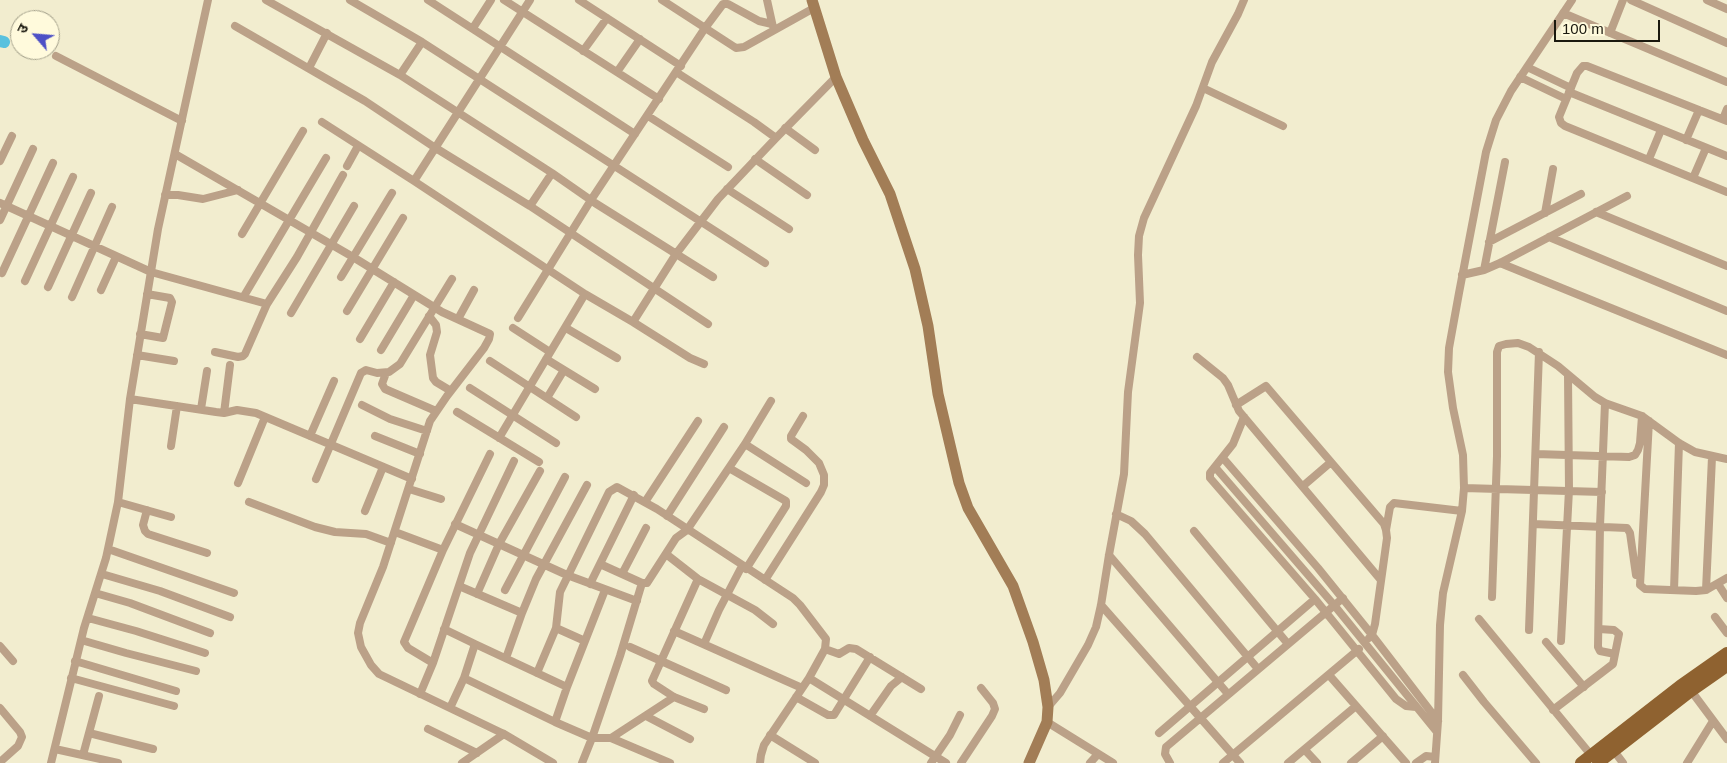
<!DOCTYPE html>
<html>
<head>
<meta charset="utf-8">
<style>
  body { margin:0 }
  #map { position:relative; width:1727px; height:763px; overflow:hidden; background:#f2edcf; font-family:Arial,"Noto Sans Devanagari",sans-serif }
  canvas { display:block }
  .north { position:absolute; left:10px; top:10px; width:50px; height:50px; box-sizing:border-box; background:#fffadc; border:1px solid #a3a08a; border-radius:50%; rotate:297deg; font-size:14px; font-weight:700; line-height:20px; text-align:center; color:#1a180e }
  .north::after { content:''; display:block; margin:auto; width:18px; height:22px; background:#4d50c6; clip-path:polygon(50% 0,100% 100%,50% 72%,0 100%) }
  .scale { position:absolute; left:1554px; top:20px; width:106px; height:22px; box-sizing:border-box; border:2px solid #1a180e; border-top:0; padding-left:6px; font-size:15px; line-height:18px; white-space:nowrap; color:#1a180e; -webkit-text-stroke:4px #fffadc; paint-order:stroke }
</style>
</head>
<body>
<div id="map">
<canvas width="1727" height="763"></canvas>
<div class="north">उ</div>
<div class="scale">100 m</div>
</div>
<script>
const g = document.querySelector('canvas').getContext('2d');
g.lineJoin = 'round';
const toPath = rows => new Path2D(rows.map(r => 'M' + r).join(''));
function strokePath(path, color, width, dash) { g.strokeStyle = color; g.lineWidth = width; g.lineCap = dash ? 'butt' : 'round'; g.setLineDash(dash || []); g.stroke(path); }
strokePath(toPath([
  [0,41,4,42]
]), '#59c1de', 12);
strokePath(toPath([
  [266,0,400,75,552,173,595,203,713,277],
  [350,0,422,42,765,263],
  [428,0,635,134],
  [504,0,659,99],
  [579,0,681,66],
  [662,0,736,48,744,47,814,8],
  [767,0,773,27],
  [1631,0,1727,43],
  [1707,0,1727,9],
  [1563,13,1727,82],
  [235,26,365,101,434,147,530,206,708,324],
  [473,28,491,0],
  [1610,33,1623,0],
  [583,51,607,18],
  [56,56,182,121],
  [1527,67,1571,88],
  [309,68,327,33],
  [617,72,640,39],
  [676,72,754,122,776,138],
  [400,75,422,42],
  [1520,77,1566,99],
  [1203,88,1283,126],
  [1569,92,1727,156],
  [648,116,728,167],
  [1723,119,1727,109],
  [1727,121,1587,66,1583,66,1577,73,1559,117,1561,123,1565,126,1727,192],
  [322,122,414,181,585,294,633,322,690,358,704,364],
  [785,128,815,150],
  [1686,140,1699,110],
  [175,154,353,257,442,312,490,334,489,339,484,348,447,396,430,421,383,567,360,623,358,633,361,647,371,665,379,674,504,734,553,763],
  [755,159,807,195],
  [1649,159,1661,130],
  [0,161,12,136],
  [347,166,358,146],
  [1693,178,1706,148],
  [414,181,530,0],
  [727,189,789,229],
  [165,195,178,195,203,199,238,190],
  [0,203,151,272,267,304],
  [530,206,552,173],
  [1596,212,1727,266],
  [1545,213,1553,169],
  [0,220,33,149],
  [242,234,303,131],
  [1549,237,1727,311],
  [1489,242,1581,194],
  [1500,263,1727,355],
  [1484,270,1505,162],
  [2,273,53,163],
  [1462,275,1484,270,1500,263,1627,196],
  [341,277,392,193],
  [25,281,73,177],
  [48,287,91,193],
  [101,290,116,257],
  [244,296,326,158],
  [72,297,112,207],
  [347,311,403,218],
  [291,313,354,206],
  [429,316,436,325,437,332,430,355,433,378,436,382,451,391],
  [518,318,591,200,705,28,723,4,728,4,759,21,772,24],
  [458,319,474,290],
  [633,322,676,254,718,199,776,138,836,77],
  [513,328,550,352],
  [566,328,617,358],
  [140,334,163,338,172,302,170,298,147,294],
  [360,339,394,282],
  [381,350,414,295],
  [215,352,238,357,243,356,245,354,267,304,297,257,343,175],
  [137,355,174,361],
  [1197,357,1223,378,1228,385,1239,411,1380,579],
  [546,359,595,389],
  [490,361,576,417],
  [386,373,382,384,385,389,436,411],
  [470,388,556,443],
  [547,398,564,370],
  [130,399,216,412,224,413,237,410,256,413,412,479],
  [1605,403,1600,526,1598,647,1600,651,1615,654],
  [362,405,390,419,427,431],
  [1236,405,1266,386,1384,524,1386,530,1387,538,1375,624,1372,635],
  [201,409,207,371],
  [457,412,539,462],
  [224,413,230,365],
  [1244,417,1233,444,1210,473,1210,478,1315,599,1396,699,1406,706,1416,707],
  [1649,421,1640,585,1645,589,1696,591,1706,590,1727,578],
  [310,436,334,381],
  [375,436,420,454],
  [499,438,585,294],
  [745,444,806,483],
  [171,446,177,406],
  [1536,454,1629,457,1635,455,1638,450,1640,443,1642,416],
  [1223,458,1318,568,1372,635],
  [1215,467,1334,605,1437,732],
  [729,468,786,501,786,506,746,569],
  [316,479,361,373,366,370,377,373,389,372,400,364,452,279],
  [238,483,265,417],
  [1303,486,1331,462],
  [1464,488,1602,492],
  [409,489,441,499],
  [118,502,171,517],
  [249,502,315,527,335,532,366,534,391,543],
  [645,502,698,421],
  [147,510,143,525,145,531,148,534,207,553],
  [365,511,383,467],
  [1116,514,1131,521,1145,534,1258,669],
  [667,516,724,427],
  [455,524,567,575,637,601],
  [1533,524,1627,528,1630,533,1636,575],
  [1386,530,1390,507,1394,503,1462,511],
  [1194,531,1288,644],
  [395,532,443,550],
  [108,549,234,593],
  [666,554,698,579,755,610,773,624],
  [1109,555,1228,694],
  [600,564,642,583,647,583,676,538,687,530,745,444,771,401],
  [102,574,160,591,230,617],
  [622,574,646,528],
  [698,579,652,681,654,684,674,697,704,709],
  [765,580,821,492,824,485,824,475,819,463,806,450,791,439,791,436,803,416],
  [642,583,620,656,592,738,611,738,674,697],
  [590,584,634,495],
  [1718,584,1727,598],
  [459,586,522,613,506,658],
  [505,590,565,477],
  [1674,590,1679,443],
  [1706,590,1712,457],
  [95,593,130,603,210,633],
  [477,594,499,544,540,471],
  [1492,597,1497,456,1497,352,1499,346,1506,344,1518,343,1529,347,1558,366,1595,397,1605,403,1642,416,1679,443,1695,452,1727,459],
  [1101,605,1240,763],
  [522,613,536,579,587,485],
  [1715,617,1727,633],
  [88,618,136,631,205,653],
  [1479,619,1591,755],
  [556,628,560,592,609,492,617,487,657,509,793,598,800,605,826,639,825,649,809,678],
  [444,629,475,644,464,678],
  [1529,630,1539,352],
  [674,631,802,688],
  [1369,638,1372,635,1438,721],
  [81,640,126,653,196,671],
  [585,641,605,590],
  [1561,641,1569,490,1568,375],
  [1546,642,1584,687],
  [475,644,567,687,555,722],
  [704,644,719,610,742,566],
  [0,646,13,661],
  [630,647,726,690],
  [825,649,839,654,849,648,856,649,921,689],
  [75,661,176,691],
  [433,663,470,553,514,461],
  [537,673,556,628,585,641,567,687],
  [1329,675,1406,763],
  [1463,675,1484,702,1536,763],
  [71,678,174,706],
  [1689,688,1727,739],
  [420,694,433,663,408,648,404,642,443,550,490,454],
  [796,697,828,715,834,715,870,657],
  [1048,707,1060,693,1088,645,1096,627,1101,605,1109,555,1124,474,1128,392,1140,303,1138,255,1139,236,1144,218,1196,106,1212,62,1238,14,1244,0],
  [0,708,20,732,22,737,18,746,0,762],
  [450,708,464,678,555,722,592,738,582,763],
  [1553,710,1613,664,1619,634,1614,630,1599,629],
  [646,716,690,739],
  [870,716,891,686,902,677],
  [1047,722,1113,763],
  [428,729,477,753],
  [89,733,153,749],
  [1159,733,1315,599],
  [770,735,815,763],
  [611,738,670,763],
  [55,749,118,763],
  [1305,750,1317,763],
  [1614,751,1623,763],
  [83,755,99,696],
  [51,763,84,628,106,558,118,502,130,399,158,229,208,0],
  [462,763,504,734],
  [760,763,761,755,764,745,809,678,946,763],
  [931,763,950,735,960,715],
  [961,763,992,716,995,709,993,703,981,688],
  [1090,763,1098,754],
  [1170,763,1165,754,1166,747,1343,598],
  [1223,763,1359,649],
  [1288,763,1356,706],
  [1351,763,1383,736],
  [1416,763,1426,756,1435,757],
  [1435,763,1438,721,1440,625,1443,593,1462,511,1464,488,1463,455,1453,408,1448,372,1449,348,1459,293,1486,152,1496,120,1511,91,1572,0],
  [1687,763,1713,721]
]), '#bba188', 8);
strokePath(toPath([
  [812,0,836,77,863,140,890,194,915,269,928,326,938,394,959,483,968,508,1013,586,1033,642,1044,680,1048,707,1047,722,1029,763]
]), '#a27d56', 11);
strokePath(toPath([
  [1581,763,1680,686,1727,653],
  [1598,763,1691,691,1727,666]
]), '#8f6230', 12);
</script>
</body>
</html>
